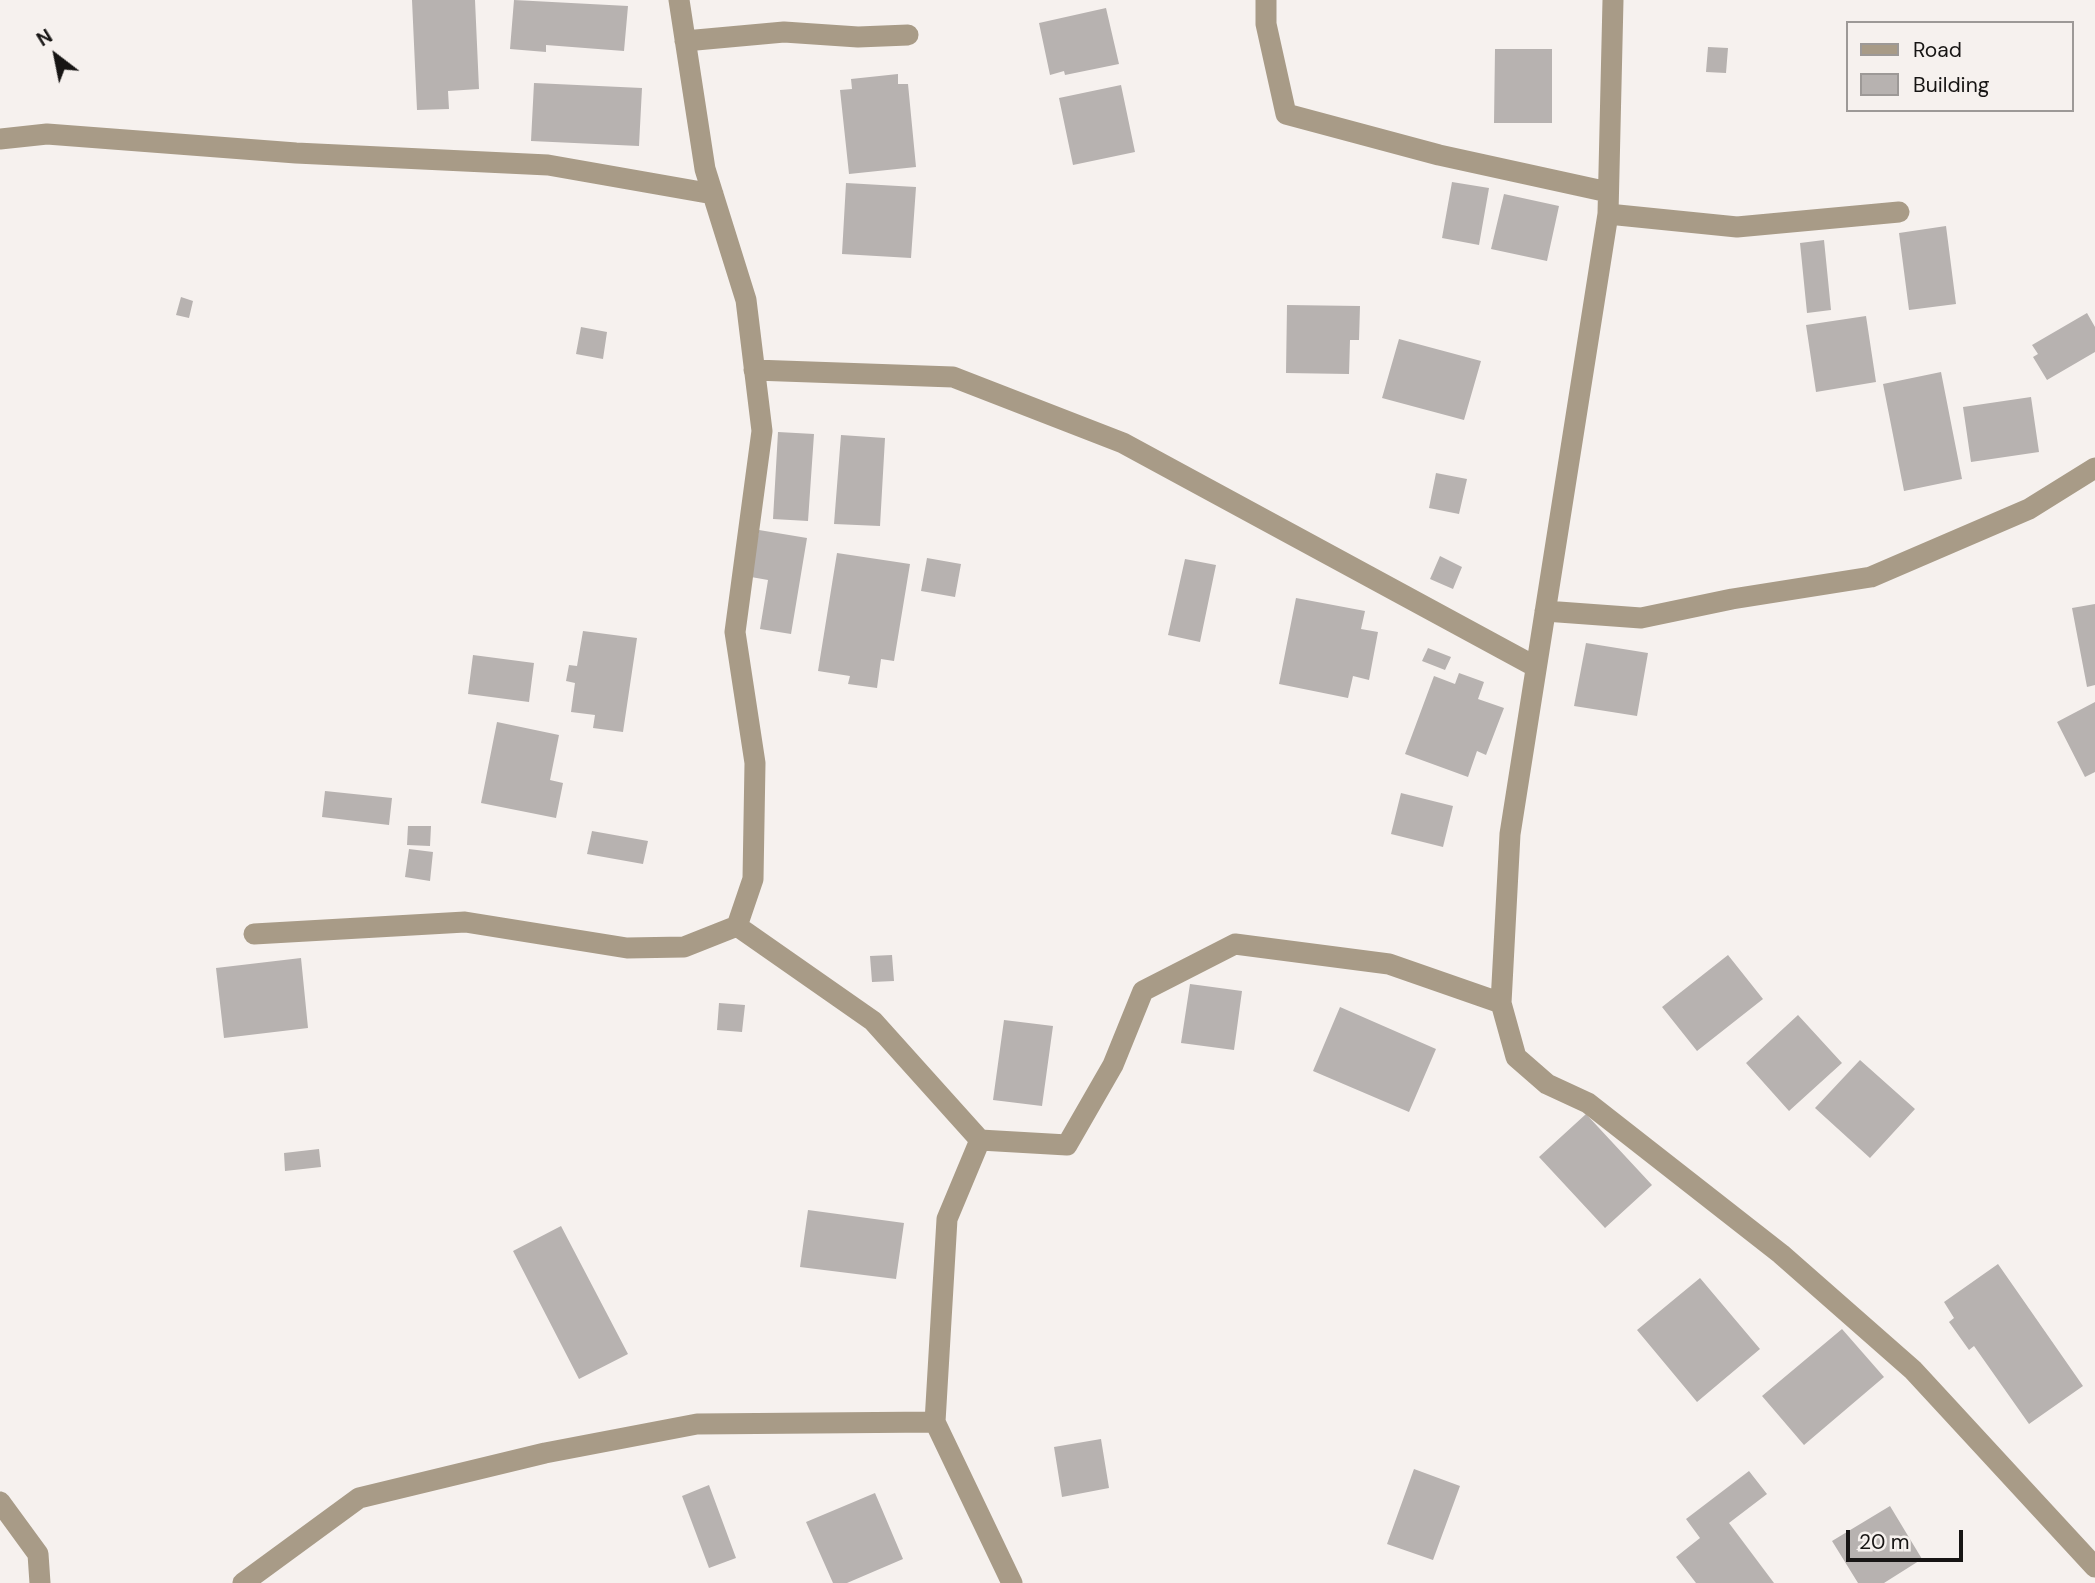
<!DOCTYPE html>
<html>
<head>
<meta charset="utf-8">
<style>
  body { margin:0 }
  #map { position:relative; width:2095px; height:1583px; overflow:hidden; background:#f6f1ee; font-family:"DM Sans",sans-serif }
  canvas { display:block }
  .legend { position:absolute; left:1846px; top:21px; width:228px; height:91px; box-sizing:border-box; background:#f6f1ee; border:2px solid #9d9997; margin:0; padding:9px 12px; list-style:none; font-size:21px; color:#171514 }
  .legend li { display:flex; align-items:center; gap:14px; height:35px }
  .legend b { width:35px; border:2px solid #9d9997 }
  .north { position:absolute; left:21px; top:21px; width:70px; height:70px; -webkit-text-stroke:5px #f6f1ee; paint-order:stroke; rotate:328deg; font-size:19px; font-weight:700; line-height:28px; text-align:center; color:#171514 }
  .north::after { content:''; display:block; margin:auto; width:24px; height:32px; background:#171514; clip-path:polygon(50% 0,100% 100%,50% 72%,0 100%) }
  .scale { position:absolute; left:1846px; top:1530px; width:117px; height:32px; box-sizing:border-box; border:4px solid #171514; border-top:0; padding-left:9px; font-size:21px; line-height:24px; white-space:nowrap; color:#171514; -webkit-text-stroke:5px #f6f1ee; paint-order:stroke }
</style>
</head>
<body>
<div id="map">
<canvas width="2095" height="1583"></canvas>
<ul class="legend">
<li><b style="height:9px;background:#a89b87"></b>Road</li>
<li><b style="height:19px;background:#b7b2b0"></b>Building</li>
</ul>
<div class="north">N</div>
<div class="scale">20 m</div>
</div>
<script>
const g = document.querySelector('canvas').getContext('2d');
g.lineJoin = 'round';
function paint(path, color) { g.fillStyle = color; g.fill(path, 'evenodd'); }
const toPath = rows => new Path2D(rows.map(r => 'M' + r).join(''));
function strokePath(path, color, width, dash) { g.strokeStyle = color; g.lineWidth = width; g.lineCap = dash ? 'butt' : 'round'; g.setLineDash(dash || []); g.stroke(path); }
paint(toPath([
  [412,0,475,0,479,89,448,91,449,109,417,110],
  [514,0,628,6,624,51,546,45,546,52,510,49],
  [1106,8,1119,64,1065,75,1064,71,1050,75,1039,23],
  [1708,47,1728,48,1726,73,1706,72],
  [1495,49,1552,49,1552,123,1494,123],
  [898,74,898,84,908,84,916,167,849,174,840,90,852,89,851,79],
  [534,83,642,88,639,146,531,141],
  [1121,85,1135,152,1073,165,1059,98],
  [1452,182,1489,188,1479,245,1442,238],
  [846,183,916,187,911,258,842,254],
  [1504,194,1559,206,1547,261,1491,249],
  [1946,226,1956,304,1909,310,1899,233],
  [1824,240,1831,310,1807,313,1800,243],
  [181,297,193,301,189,318,176,315],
  [1287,305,1360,306,1359,340,1350,340,1349,374,1286,373],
  [2087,313,2095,327,2095,352,2047,380,2033,357,2038,354,2032,345],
  [1866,316,1876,382,1816,392,1806,325],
  [581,327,607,332,603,359,576,354],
  [1399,339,1481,361,1464,420,1382,398],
  [1941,372,1962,479,1904,491,1883,384],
  [2031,397,2039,452,1971,462,1963,407],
  [778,432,814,434,808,521,773,519],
  [841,435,885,438,880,526,834,524],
  [1436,473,1467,479,1459,514,1429,508],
  [759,530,807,538,791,634,760,629,768,580,751,577],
  [837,553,910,564,894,661,881,659,877,688,848,684,850,676,818,671],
  [1440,556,1462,567,1453,589,1430,579],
  [927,558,961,564,955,597,921,591],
  [1185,559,1216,565,1200,642,1168,635],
  [1296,598,1365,611,1361,629,1378,632,1369,680,1353,676,1348,698,1279,684],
  [2095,604,2095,685,2087,687,2072,608],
  [583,631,637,638,623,732,593,728,595,715,571,712,575,683,566,681,569,665,577,666],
  [1586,643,1648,653,1637,716,1574,706],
  [1428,648,1451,657,1445,670,1422,661],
  [473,655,534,663,529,702,468,694],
  [1459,673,1484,682,1478,699,1504,708,1486,755,1477,751,1468,777,1405,754,1434,676,1455,684],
  [2095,702,2095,772,2085,777,2057,722],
  [497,722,559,735,550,780,563,783,556,818,481,803],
  [325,791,392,798,389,825,322,817],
  [1401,793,1453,806,1443,847,1391,834],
  [408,826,431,826,430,846,407,845],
  [592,831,648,841,643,864,587,854],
  [409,849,433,852,430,881,405,877],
  [892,955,894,981,872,982,870,956],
  [1728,955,1763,999,1697,1051,1662,1007],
  [301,958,308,1028,224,1038,216,968],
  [1190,984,1242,991,1234,1050,1181,1043],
  [719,1003,745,1005,742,1032,717,1030],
  [1340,1007,1436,1049,1409,1112,1313,1071],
  [1798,1015,1842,1063,1789,1111,1746,1063],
  [1004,1020,1053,1026,1042,1106,993,1100],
  [1860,1060,1915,1109,1870,1158,1815,1108],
  [1586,1114,1652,1185,1605,1228,1539,1157],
  [319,1149,321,1167,285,1171,284,1153],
  [808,1210,904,1223,896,1279,800,1267],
  [561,1226,628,1354,579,1379,513,1251],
  [1998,1264,2083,1386,2029,1424,1974,1346,1969,1350,1949,1322,1954,1318,1944,1302],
  [1700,1278,1760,1349,1697,1402,1637,1330],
  [1842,1329,1884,1377,1804,1445,1762,1396],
  [1101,1439,1109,1488,1062,1497,1054,1447],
  [1414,1469,1460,1486,1433,1560,1387,1544],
  [1749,1471,1767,1494,1729,1523,1774,1583,1696,1583,1676,1557,1700,1538,1686,1519],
  [709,1485,736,1558,709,1568,682,1496],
  [875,1493,903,1559,847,1583,833,1583,806,1522],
  [1890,1506,1922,1559,1884,1583,1858,1583,1832,1541]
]), '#b7b2b0');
strokePath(toPath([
  [1266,0,1266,24,1286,114,1439,155,1608,192],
  [1613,0,1608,214,1510,834,1501,1003,1516,1057,1547,1084,1588,1103,1781,1254,1913,1370,2095,1567],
  [685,41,784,32,858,37,908,35],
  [0,139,47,134,296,153,548,165,713,194],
  [1608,214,1737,227,1899,212],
  [754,370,953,377,1123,443,1536,667],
  [1545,611,1641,618,1732,599,1871,577,2029,509,2095,468],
  [737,926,873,1021,980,1140],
  [254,934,465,922,627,948,684,947,737,926,753,879,755,763,735,632,762,431,746,300,705,169,679,0],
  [0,1502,38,1554,40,1583],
  [243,1583,359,1498,545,1453,697,1424,935,1422],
  [1012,1583,935,1422,947,1219,980,1140,1067,1145,1113,1065,1143,991,1235,944,1389,964,1501,1003]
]), '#a89b87', 21);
</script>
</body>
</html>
